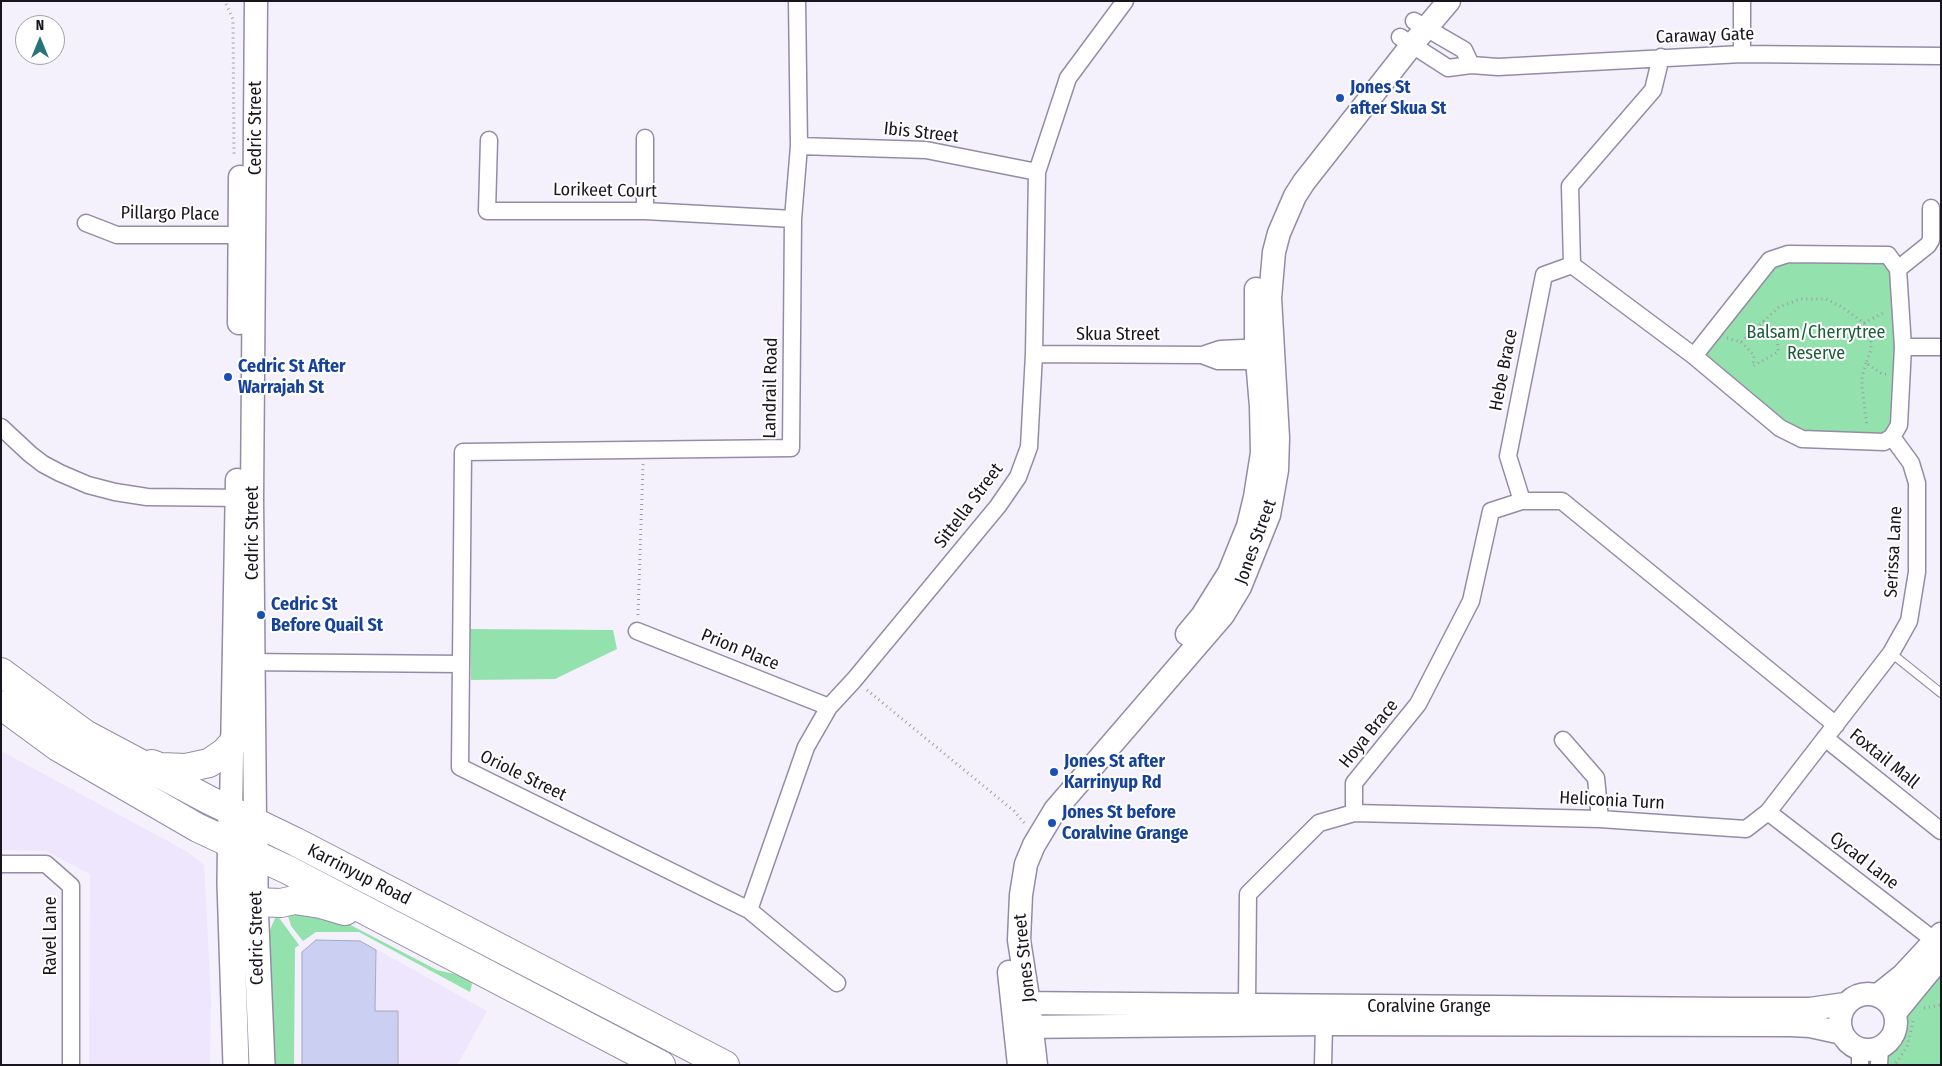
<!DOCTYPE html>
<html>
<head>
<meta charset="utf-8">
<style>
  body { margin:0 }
  #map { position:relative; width:1942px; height:1066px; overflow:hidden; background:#f4f1fc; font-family:"Fira Sans Condensed",sans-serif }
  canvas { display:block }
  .frame { position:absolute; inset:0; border:2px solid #19151f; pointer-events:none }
  .north { position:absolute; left:15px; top:15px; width:50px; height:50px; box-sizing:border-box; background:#fff; border:1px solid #a3a1a5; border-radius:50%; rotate:0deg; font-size:14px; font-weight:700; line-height:20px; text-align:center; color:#19151f }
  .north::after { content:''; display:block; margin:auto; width:18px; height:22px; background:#28727a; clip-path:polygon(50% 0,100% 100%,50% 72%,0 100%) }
</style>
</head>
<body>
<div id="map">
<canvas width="1942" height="1066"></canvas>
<div class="frame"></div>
<div class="north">N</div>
</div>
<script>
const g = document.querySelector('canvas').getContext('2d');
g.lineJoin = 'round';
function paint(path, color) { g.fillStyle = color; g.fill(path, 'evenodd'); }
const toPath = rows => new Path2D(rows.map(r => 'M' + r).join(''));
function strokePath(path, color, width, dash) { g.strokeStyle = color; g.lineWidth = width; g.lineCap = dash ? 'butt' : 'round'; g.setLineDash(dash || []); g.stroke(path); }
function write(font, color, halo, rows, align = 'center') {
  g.font = font + ' "Fira Sans Condensed",sans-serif'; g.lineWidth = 4; g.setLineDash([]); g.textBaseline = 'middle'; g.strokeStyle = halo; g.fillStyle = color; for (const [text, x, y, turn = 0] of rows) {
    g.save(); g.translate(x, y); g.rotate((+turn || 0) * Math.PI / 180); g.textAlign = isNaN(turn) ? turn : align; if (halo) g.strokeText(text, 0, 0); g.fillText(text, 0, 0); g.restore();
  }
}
paint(toPath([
  [1,751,186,851,204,865,211,999,210,1065,89,1065,90,874,46,851,1,850],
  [316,940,360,940,487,1011,457,1065,301,1065,301,952]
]), '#ede6fc');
paint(toPath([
  [1888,255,1898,269,1892,437,1802,439,1694,356,1770,260],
  [470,629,613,630,617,649,555,679,471,680],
  [286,909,335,917,437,970,467,977,472,984,470,992,359,932,316,932,303,941,291,926],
  [276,916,280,919,299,945,295,948,294,1065,271,1065,265,941],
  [1941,952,1941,1065,1873,1065,1873,1057,1896,1050,1906,1027,1902,993]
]), '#93e1ad');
const building = toPath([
  [316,940,360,941,376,950,375,1011,398,1011,398,1065,302,1065,302,952,316,940]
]);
paint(building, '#cbcff2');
strokePath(building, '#a6a9c4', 1);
const lane = toPath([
  [1891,653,1941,693]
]);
const street = toPath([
  [797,1,799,146,793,219,791,448,463,452,460,767,749,910,837,983],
  [1742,1,1742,54],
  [1414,21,1464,50,1471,65],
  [1400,37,1448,68,1471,65,1498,67,1742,54,1941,56],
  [1661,57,1653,90,1570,186,1572,265,1694,356,1780,428,1802,439,1884,442,1892,437,1899,425,1903,347,1898,269,1888,255,1788,254,1770,260,1694,356],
  [645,138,645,211],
  [489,140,487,211,645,211,793,219],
  [799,146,926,150,1037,172],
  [86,223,117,235,249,235],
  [1898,269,1928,245,1931,240,1931,208],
  [1903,347,1941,347],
  [1034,354,1202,355,1220,349,1265,347],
  [1202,355,1218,361,1266,361],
  [1,427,30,454,43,464,60,473,88,485,115,492,147,497,246,498],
  [1522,501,1508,456,1544,275,1572,265],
  [637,631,829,707],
  [243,662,461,664],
  [1825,738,1941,831],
  [1563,740,1596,778,1600,819],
  [1768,812,1935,941],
  [1354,813,1600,819,1746,829,1768,812,1891,653,1909,621,1917,572,1917,483,1911,463,1892,437],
  [1,864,46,864,71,886,71,1065],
  [749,910,806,747,829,707,854,680,998,506,1018,477,1029,447,1034,354,1037,172,1068,78,1125,1],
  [1247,1004,1248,894,1319,823,1354,813,1354,783,1418,704,1471,601,1491,511,1522,501,1562,501,1836,725],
  [1323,1065,1324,1024],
  [1860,1065,1860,1049],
  [1879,1065,1880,1048]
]);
const secondary = toPath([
  [239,323,240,177],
  [1187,634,1202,616,1229,573,1248,526,1255,497,1262,453,1261,407,1256,347,1256,289],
  [231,810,237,480],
  [255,822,252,498,256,1],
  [1009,972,1019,1065],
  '1840 1022a28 28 0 1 1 56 0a28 28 0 1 1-56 0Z',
  [1878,995,1903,975,1941,934],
  [1014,1003,1730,1009,1810,1009,1845,1004],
  [1895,1013,1941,957],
  [1016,1027,1324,1024,1791,1025,1810,1026,1842,1033],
  [1036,1065,1029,1004,1019,940,1021,895,1026,864,1034,845,1055,810,1223,615,1240,587,1269,515,1277,470,1278,438,1270,298,1274,252,1279,233,1295,196,1304,182,1411,46,1449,1]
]);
const primary = toPath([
  [231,810,230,883,236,1065],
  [255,822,255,902,262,1065]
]);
const highway = toPath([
  [1,672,85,734,209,800,296,842,725,1065],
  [1,705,58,747,198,828,288,870,661,1065],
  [152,764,160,767,186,768,209,763,225,752,233,743],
  [255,902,281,903,294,900,321,904,345,911]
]);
strokePath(lane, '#948ca6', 10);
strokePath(street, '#948ca6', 19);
strokePath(secondary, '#948ca6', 25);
strokePath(primary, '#948ca6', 28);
strokePath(highway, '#948ca6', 30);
strokePath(toPath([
  [226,4,233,19,234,155],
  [1864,323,1885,312],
  [1727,338,1741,342,1779,307,1800,299,1826,299,1842,307,1864,323,1871,335,1871,350,1866,363,1882,374,1886,374],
  [1741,342,1754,355,1753,366,1778,352,1777,331,1763,321],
  [1866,363,1862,377,1862,387,1867,427],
  [638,615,643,464],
  [867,690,1014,811,1026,825],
  [1924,1008,1941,1005],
  [1896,1063,1907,1047,1913,1021]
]), '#a19da8', 3, [1, 4]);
strokePath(lane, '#fff', 8);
strokePath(street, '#fff', 16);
strokePath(secondary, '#fff', 22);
strokePath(primary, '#fff', 25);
strokePath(highway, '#fff', 28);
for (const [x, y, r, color] of [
  [1340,98,5,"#1a4fb4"],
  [228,377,5,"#1a4fb4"],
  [261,615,5,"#1a4fb4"],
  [1054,772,5,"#1a4fb4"],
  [1052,823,5,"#1a4fb4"]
]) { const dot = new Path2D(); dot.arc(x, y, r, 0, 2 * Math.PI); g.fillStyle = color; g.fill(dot); strokePath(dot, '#fff', 2); }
write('18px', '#19151f', '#fff', [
  ["Caraway Gate",1705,36,-2],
  ["Cedric Street",256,128,-90],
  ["Ibis Street",921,133,6],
  ["Lorikeet Court",605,191,1],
  ["Pillargo Place",170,214,1],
  ["Skua Street",1118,335],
  ["Hebe Brace",1504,370,-79],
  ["Landrail Road",771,388,-89],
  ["Sittella Street",969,506,-53],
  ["Cedric Street",253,533,-90],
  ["Jones Street",1256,542,-70],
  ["Serissa Lane",1894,552,-87],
  ["Prion Place",740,650,22],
  ["Hoya Brace",1369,734,-51],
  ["Foxtail Mall",1884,759,39],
  ["Oriole Street",523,776,26],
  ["Heliconia Turn",1612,801,3],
  ["Cycad Lane",1864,861,38],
  ["Karrinyup Road",359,875,27],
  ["Ravel Lane",51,936,-90],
  ["Cedric Street",257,938,-91],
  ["Jones Street",1025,958,-96],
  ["Coralvine Grange",1429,1007]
]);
write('bold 18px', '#164399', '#fff', [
  ["Jones St",1350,88],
  ["after Skua St",1350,109],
  ["Cedric St After",238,367],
  ["Warrajah St",238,388],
  ["Cedric St",271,605],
  ["Before Quail St",271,626],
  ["Jones St after",1064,762],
  ["Karrinyup Rd",1064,783],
  ["Jones St before",1062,813],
  ["Coralvine Grange",1062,834]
], 'left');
write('18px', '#1b5d37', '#fff', [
  ["Balsam/Cherrytree",1816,333],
  ["Reserve",1816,354]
]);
</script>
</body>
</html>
